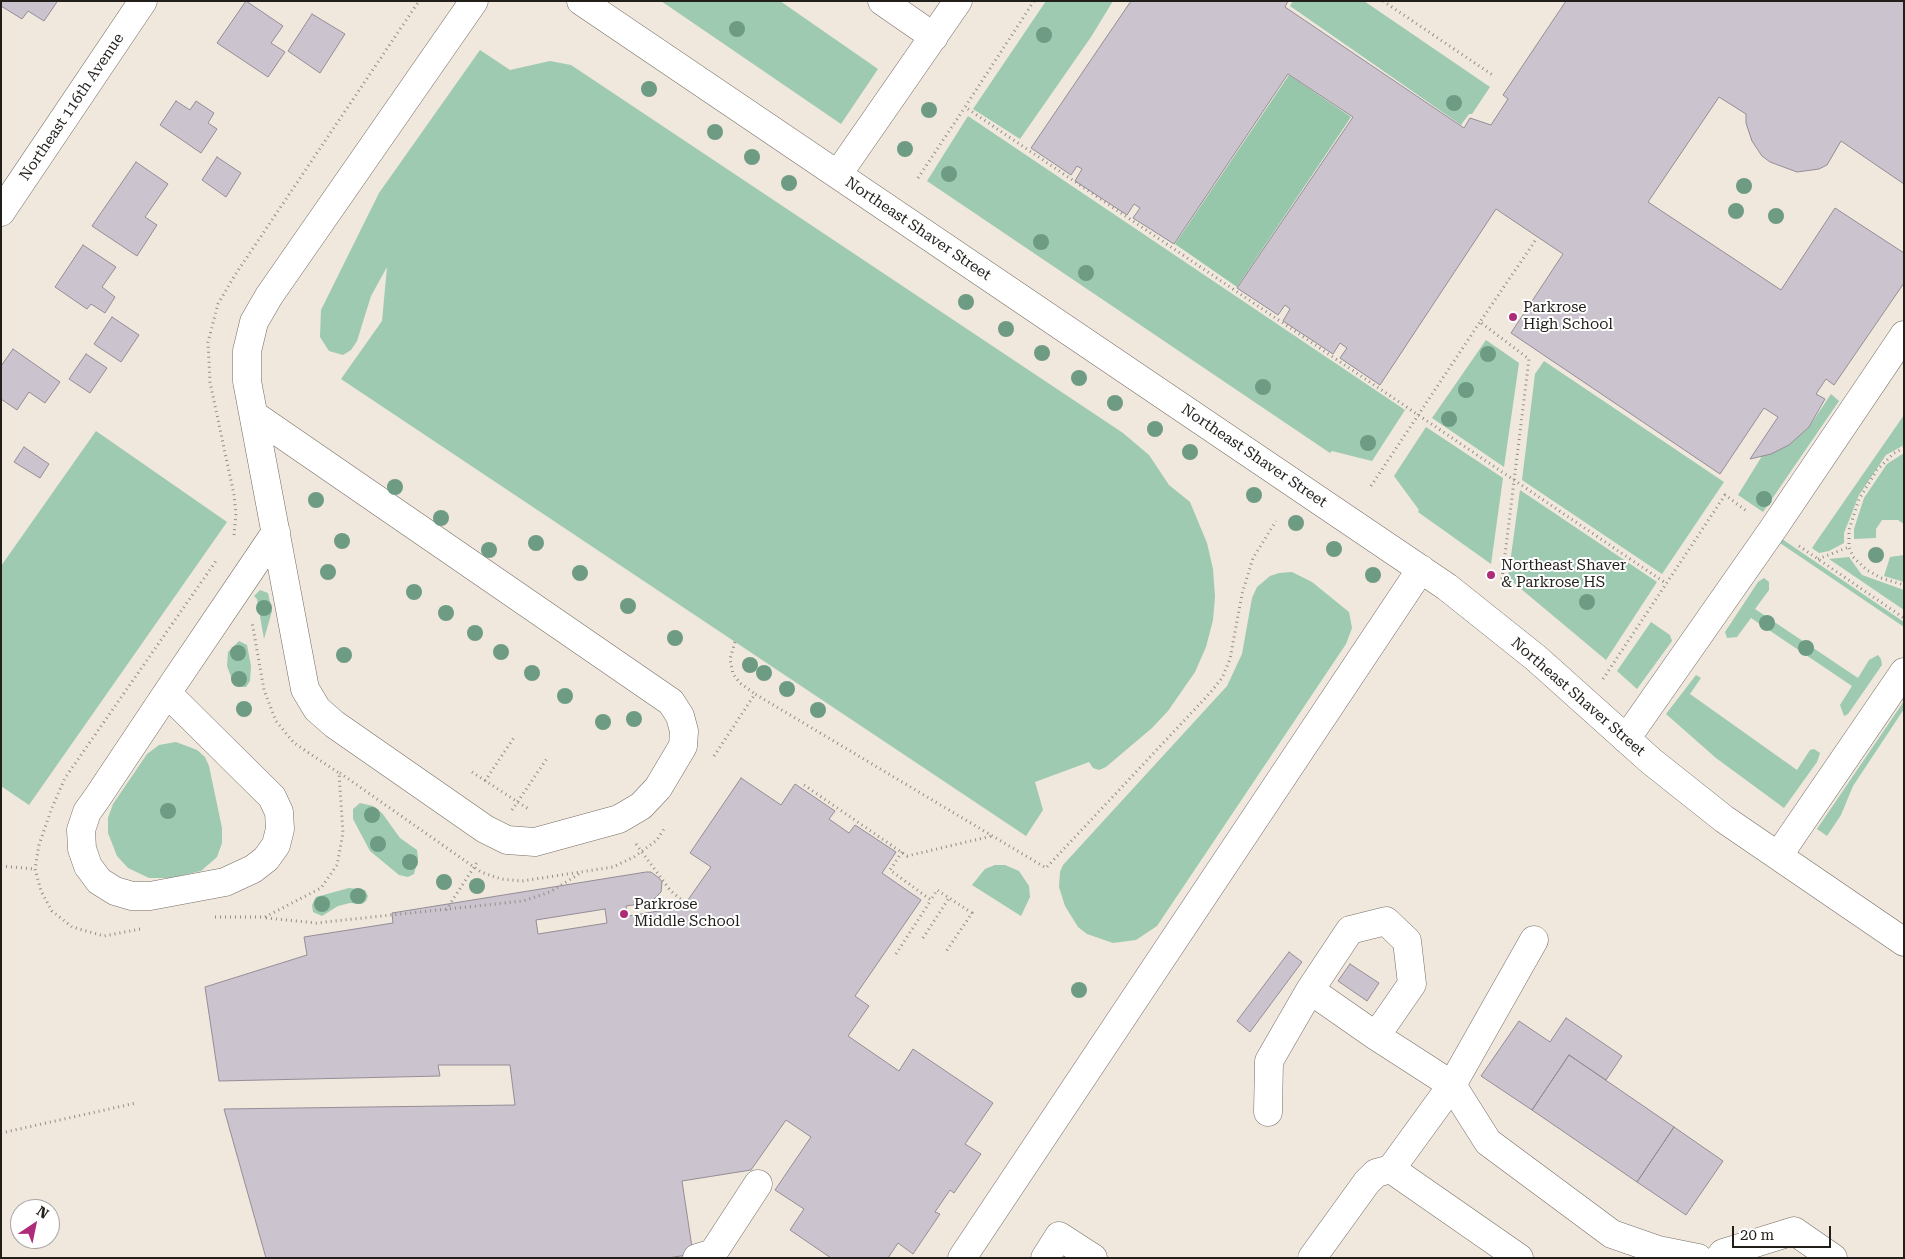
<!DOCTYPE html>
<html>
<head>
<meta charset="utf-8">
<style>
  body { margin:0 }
  #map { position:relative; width:1905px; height:1259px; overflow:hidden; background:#f0e7dd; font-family:"Roboto Serif",serif }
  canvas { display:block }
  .frame { position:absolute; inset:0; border:2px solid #221f1b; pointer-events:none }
  .north { position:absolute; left:10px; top:1199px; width:50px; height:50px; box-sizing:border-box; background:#fff; border:1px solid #a7a5a4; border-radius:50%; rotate:34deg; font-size:14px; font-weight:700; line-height:20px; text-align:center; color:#221f1b }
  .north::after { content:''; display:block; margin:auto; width:18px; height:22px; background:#ae2c77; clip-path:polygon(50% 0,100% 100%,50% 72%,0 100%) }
  .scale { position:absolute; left:1732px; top:1226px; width:99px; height:22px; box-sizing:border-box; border:2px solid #221f1b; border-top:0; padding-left:6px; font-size:15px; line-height:18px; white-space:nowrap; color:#221f1b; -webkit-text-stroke:4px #fff; paint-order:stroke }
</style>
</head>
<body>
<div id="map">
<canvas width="1905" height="1259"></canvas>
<div class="frame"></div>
<div class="north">N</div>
<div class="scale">20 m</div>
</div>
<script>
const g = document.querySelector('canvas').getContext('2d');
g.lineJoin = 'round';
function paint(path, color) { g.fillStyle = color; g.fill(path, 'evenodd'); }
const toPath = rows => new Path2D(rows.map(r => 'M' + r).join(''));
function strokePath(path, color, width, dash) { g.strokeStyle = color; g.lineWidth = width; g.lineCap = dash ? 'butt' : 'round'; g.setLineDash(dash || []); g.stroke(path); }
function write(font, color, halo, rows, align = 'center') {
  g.font = font + ' "Roboto Serif",serif'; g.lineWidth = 4; g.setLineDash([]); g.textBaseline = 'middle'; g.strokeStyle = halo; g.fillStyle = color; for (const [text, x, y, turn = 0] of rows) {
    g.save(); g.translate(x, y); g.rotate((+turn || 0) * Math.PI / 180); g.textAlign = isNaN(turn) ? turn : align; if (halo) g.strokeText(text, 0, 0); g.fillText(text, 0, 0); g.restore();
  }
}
paint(toPath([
  [661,1,780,1,878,69,841,124],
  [1046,1,1113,1,1091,37,1020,139,973,109],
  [1293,1,1364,1,1490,87,1472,114,1469,114,1461,125,1290,6],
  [480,50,510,70,550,61,571,65,1123,433,1149,455,1169,485,1190,502,1207,543,1213,569,1215,597,1213,620,1206,647,1195,672,1168,711,1152,728,1106,767,1099,770,1093,768,1089,762,1035,782,1043,810,1026,836,341,379,382,321,387,267,371,296,357,341,351,350,343,355,329,351,320,337,321,310,379,193],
  [968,116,1405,410,1372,461,1332,451,1330,453,927,181],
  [1486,340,1519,363,1504,467,1432,418],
  [1544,361,1724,482,1662,574,1522,480,1535,374],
  [1831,394,1839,401,1763,512,1738,495,1762,456,1788,445,1800,435,1809,427],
  [1904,415,1904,445,1886,455,1859,495,1844,533,1844,543,1829,551,1819,553,1812,548,1816,542],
  [1426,427,1503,478,1491,564,1418,512,1419,510,1394,476],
  [96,431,227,522,29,805,1,786,1,566],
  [1904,453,1904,524,1898,520,1882,520,1876,529,1876,538,1854,539,1854,529,1864,498,1887,464],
  [1520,490,1657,582,1606,660,1508,578],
  [1782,539,1904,622,1904,627,1780,543],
  [1904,555,1904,582,1884,576,1890,557],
  [1849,557,1862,575,1904,590,1904,610,1829,559],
  [1292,572,1312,582,1349,612,1352,628,1346,644,1157,926,1136,940,1113,943,1087,934,1078,927,1065,906,1059,887,1060,872,1063,865,1227,686,1242,654,1252,598,1257,587,1270,576,1279,573],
  [1764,578,1769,582,1769,590,1755,609,1858,678,1869,660,1878,655,1881,659,1882,665,1848,714,1844,716,1840,705,1852,686,1751,618,1737,637,1727,638,1725,632,1758,582],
  [260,590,268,593,272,611,264,639,257,599,254,596],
  [1651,622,1670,635,1672,641,1637,689,1617,671],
  [239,641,247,645,251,666,250,681,246,687,241,687,233,682,227,666,228,652],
  [1696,675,1701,678,1690,694,1797,770,1810,750,1814,749,1820,753,1817,762,1784,808,1716,758,1666,714],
  [1904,701,1904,709,1853,786,1841,815,1827,836,1817,829],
  [176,742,197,750,205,757,209,766,222,828,222,843,217,857,201,871,171,878,149,878,128,868,117,856,108,833,108,818,113,804,147,754,159,745],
  [360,803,373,806,382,813,400,838,417,850,418,858,414,874,408,877,399,875,370,851,353,819,353,809],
  [995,865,1005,865,1019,871,1029,886,1030,897,1021,916,972,885,985,869],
  [349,888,365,890,368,896,366,901,362,904,350,903,338,906,322,916,313,912,312,905,316,897]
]), '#9dcab0');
paint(toPath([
  [1289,75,1351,117,1237,287,1175,244]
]), '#96c7ab');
const building = toPath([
  [1,1,56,1,57,2,44,21,28,11,22,19,1,6,1,1],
  [246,1,283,26,271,43,285,52,268,77,217,43,246,1],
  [1131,1,1288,1,1285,7,1464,128,1470,118,1491,125,1508,99,1503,95,1566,1,1904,1,1904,184,1841,141,1827,165,1819,169,1797,172,1770,162,1762,156,1752,141,1746,123,1746,114,1719,97,1648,202,1781,290,1835,208,1904,253,1904,283,1834,385,1826,379,1816,394,1825,399,1809,427,1789,445,1771,454,1750,459,1778,417,1764,408,1720,474,1511,333,1563,254,1496,209,1380,385,1340,358,1347,348,1340,343,1333,354,1283,321,1290,309,1285,305,1278,315,1237,288,1353,117,1288,74,1174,244,1133,218,1140,208,1134,204,1127,215,1075,181,1082,169,1077,166,1071,175,1031,148,1131,1],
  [312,14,345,34,320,73,288,51,312,14],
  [176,101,190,110,196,101,214,113,208,123,217,129,201,153,160,125,176,101],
  [217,157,241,173,226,197,202,180,217,157],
  [136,162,168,184,145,217,157,225,137,256,92,226,136,162],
  [83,245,116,267,102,287,115,297,105,313,91,304,87,309,55,287,83,245],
  [112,317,139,335,121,362,94,344,112,317],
  [13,349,60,382,45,403,29,392,17,410,1,399,1,366,13,349],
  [86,354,107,368,90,393,69,379,86,354],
  [24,447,49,464,40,478,14,462,24,447],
  [741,778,781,805,795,784,835,811,829,819,849,833,855,825,896,852,882,873,921,900,855,996,869,1006,848,1036,899,1071,913,1049,993,1103,965,1144,981,1154,954,1193,950,1190,935,1212,940,1214,913,1254,898,1243,888,1258,831,1258,790,1230,804,1209,775,1190,811,1137,786,1120,751,1170,682,1181,693,1254,668,1258,266,1258,224,1109,515,1105,510,1065,438,1065,440,1076,219,1081,205,987,307,955,304,937,393,923,392,913,646,872,651,872,659,878,662,882,661,892,651,902,626,906,628,916,683,907,711,867,690,853,741,778],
  [605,909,607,923,538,934,536,920,605,909],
  [1289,952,1302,962,1250,1032,1237,1021,1289,952],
  [1350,964,1379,983,1367,1001,1338,981,1350,964],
  [1566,1018,1622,1056,1606,1080,1569,1055,1532,1110,1481,1076,1519,1021,1550,1042,1566,1018],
  [1569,1055,1674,1127,1637,1182,1532,1110,1569,1055],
  [1674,1127,1723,1161,1686,1215,1637,1182,1674,1127]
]);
paint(building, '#cbc4ce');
strokePath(building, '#948d96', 1);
const minor = toPath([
  [581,1,1447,587,1536,658,1651,761,1724,819,1904,942],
  [882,1,934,37],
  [838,174,958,1],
  [1,212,143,1],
  [254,415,671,702,680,716,684,731,683,746,658,788,641,806,619,819,535,842,507,840,485,829,334,724,317,709,305,689,247,381,247,351,254,322,269,296,474,1],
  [167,693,272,797,279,812,280,829,276,845,266,859,253,869,225,882,150,896,132,896,115,891,99,881,88,866,82,849,81,830,87,812,97,798,167,693,276,532],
  [1626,739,1773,529,1904,335],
  [1778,856,1904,672],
  [1310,990,1350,930,1386,921,1407,941,1412,984,1376,1036],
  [1268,1112,1269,1061,1310,990,1376,1036,1452,1085,1488,1142,1612,1234,1658,1250,1698,1258],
  [697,1258,713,1253,758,1184],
  [962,1258,1421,569],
  [1045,1258,1059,1236,1093,1258],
  [1312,1258,1367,1182,1376,1173,1391,1169],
  [1519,1258,1391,1169,1452,1085,1534,940],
  [1719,1258,1723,1253,1794,1231,1833,1258]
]);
strokePath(minor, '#756d65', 29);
strokePath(toPath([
  [1034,1,965,107,1667,584],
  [1383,1,1494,76],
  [918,178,965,107],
  [1904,448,1894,453,1877,470,1859,499,1849,530,1849,547,1853,557,1867,570,1881,578,1904,585],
  [1371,486,1480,322],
  [234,535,236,514,234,495,210,382,208,342,218,304,235,275,419,1],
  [1799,546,1904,618],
  [1818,559,1849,547],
  [1502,579,1529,359,1480,322,1537,238],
  [735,642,730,659,733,674,740,683,755,694],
  [1603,679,1725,495,1748,512],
  [714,756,755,694,1046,868,1210,693,1222,678,1230,659,1242,594,1253,558,1276,521],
  [472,772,530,810],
  [340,773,481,872,501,879,522,881,613,867,634,857,657,840,664,829],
  [485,781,515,736],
  [804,785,907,856,992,836],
  [512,810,548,757],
  [636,844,670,890,686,904],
  [902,852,890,870,931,900,937,890,972,913,945,953],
  [1,866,35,869],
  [446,910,478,861],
  [215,917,265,917,321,888,337,865,343,833,339,773,294,743,276,721,264,690,252,622],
  [266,918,316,923,523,901,550,892,579,874],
  [140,929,104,936,72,927,52,911,41,891,35,869,39,845,51,810,65,778,216,561],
  [923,938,949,898],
  [896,954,931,900],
  [1,1133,136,1103]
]), '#938d86', 3, [1, 4]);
strokePath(minor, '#fff', 28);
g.fillStyle = '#6d9b83';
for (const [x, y] of [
  [737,29],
  [1044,35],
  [649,89],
  [1454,103],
  [929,110],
  [715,132],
  [905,149],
  [752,157],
  [949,174],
  [789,183],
  [1744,186],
  [1736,211],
  [1776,216],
  [1041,242],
  [1086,273],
  [966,302],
  [1006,329],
  [1042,353],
  [1488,354],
  [1079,378],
  [1263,387],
  [1466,390],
  [1115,403],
  [1449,419],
  [1155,429],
  [1368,443],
  [1190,452],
  [395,487],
  [1254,495],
  [1764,499],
  [316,500],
  [441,518],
  [1296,523],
  [342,541],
  [536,543],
  [1334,549],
  [489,550],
  [1876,555],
  [328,572],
  [580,573],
  [1373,575],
  [414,592],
  [1587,602],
  [628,606],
  [264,608],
  [446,613],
  [1767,623],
  [475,633],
  [675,638],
  [1806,648],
  [501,652],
  [238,653],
  [344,655],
  [750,665],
  [532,673],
  [764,673],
  [239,679],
  [787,689],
  [565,696],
  [244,709],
  [818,710],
  [634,719],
  [603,722],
  [168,811],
  [372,815],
  [378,844],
  [410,862],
  [444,882],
  [477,886],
  [358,896],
  [322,904],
  [1079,990]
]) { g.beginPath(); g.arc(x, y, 8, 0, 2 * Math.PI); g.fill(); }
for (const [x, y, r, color] of [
  [1513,317,5,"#ae2c77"],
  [1491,575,5,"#ae2c77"],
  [624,914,5,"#ae2c77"]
]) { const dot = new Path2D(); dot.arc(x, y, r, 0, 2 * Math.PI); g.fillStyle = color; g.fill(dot); strokePath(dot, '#fff', 2); }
write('15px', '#221f1b', '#fff', [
  ["Northeast 116th Avenue",72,107,-56],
  ["Northeast Shaver Street",918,229,34],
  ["Northeast Shaver Street",1254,456,34],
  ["Northeast Shaver Street",1578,697,41]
]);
write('15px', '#221f1b', '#fff', [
  ["Parkrose",1523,308],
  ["High School",1523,325],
  ["Northeast Shaver",1501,566],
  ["& Parkrose HS",1501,583],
  ["Parkrose",634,905],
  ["Middle School",634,922]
], 'left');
</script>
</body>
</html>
